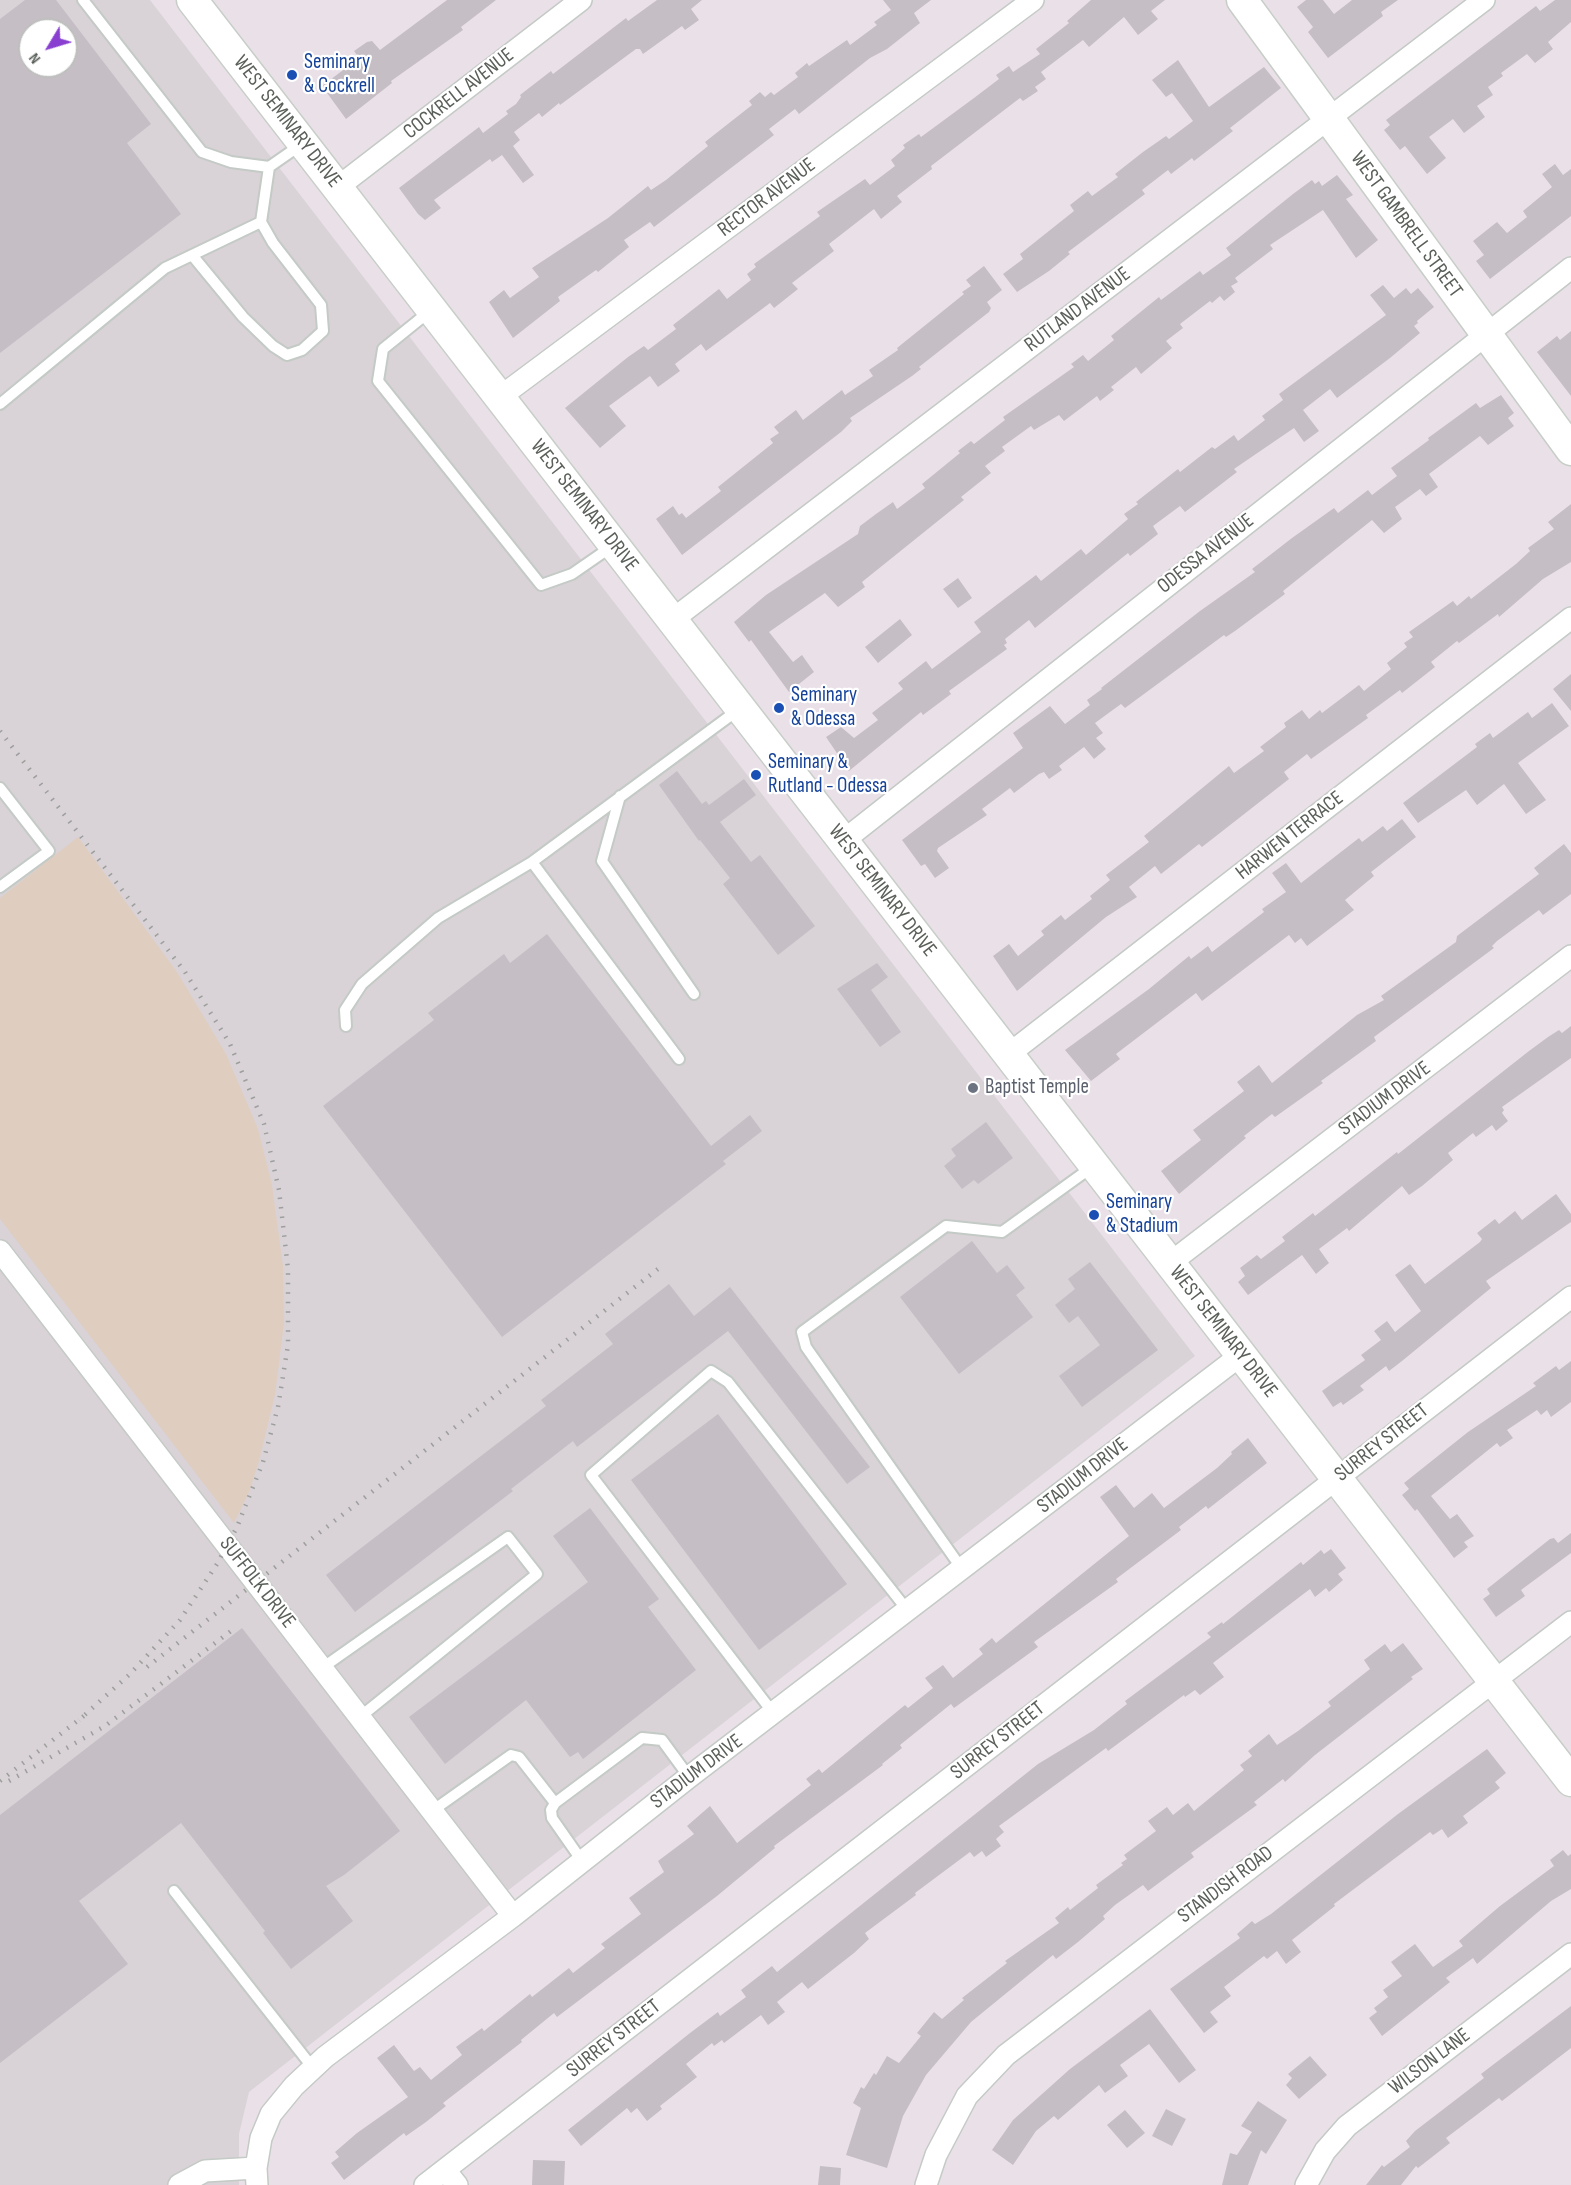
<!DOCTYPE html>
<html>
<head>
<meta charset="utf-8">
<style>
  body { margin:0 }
  #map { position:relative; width:1571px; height:2185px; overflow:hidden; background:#eae1e8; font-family:"Sofia Sans Condensed",sans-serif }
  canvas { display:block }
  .north { position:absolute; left:18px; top:18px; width:60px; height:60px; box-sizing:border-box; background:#fff; border:2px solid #bdbfbd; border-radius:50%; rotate:232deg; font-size:16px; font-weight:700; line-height:24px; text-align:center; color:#5a6059 }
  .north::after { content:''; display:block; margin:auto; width:21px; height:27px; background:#8940d1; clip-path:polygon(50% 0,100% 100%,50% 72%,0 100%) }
</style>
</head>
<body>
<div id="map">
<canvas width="1571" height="2185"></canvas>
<div class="north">N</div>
</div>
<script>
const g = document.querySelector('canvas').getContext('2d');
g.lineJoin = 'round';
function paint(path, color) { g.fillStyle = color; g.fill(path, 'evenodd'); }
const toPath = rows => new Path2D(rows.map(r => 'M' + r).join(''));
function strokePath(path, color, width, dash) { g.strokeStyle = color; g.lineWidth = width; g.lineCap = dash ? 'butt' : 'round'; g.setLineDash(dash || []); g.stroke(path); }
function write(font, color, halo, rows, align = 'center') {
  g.font = font + ' "Sofia Sans Condensed",sans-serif'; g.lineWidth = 4.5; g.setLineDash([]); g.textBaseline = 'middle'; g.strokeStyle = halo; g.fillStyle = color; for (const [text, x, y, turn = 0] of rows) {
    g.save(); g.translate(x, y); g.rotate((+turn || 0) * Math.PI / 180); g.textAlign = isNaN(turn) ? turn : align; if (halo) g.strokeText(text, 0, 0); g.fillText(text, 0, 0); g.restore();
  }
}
paint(toPath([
  [0,0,150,0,1195,1356,249,2092,239,2134,239,2185,0,2185],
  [30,30,66,30,66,66,30,66]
]), '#d9d3d8');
paint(toPath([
  [78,837,177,972,226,1054,258,1129,272,1185,283,1266,284,1323,275,1395,259,1461,249,1492,234,1523,0,1219,0,898]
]), '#dfcdc0');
paint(toPath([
  [25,0,56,0,151,124,127,143,181,214,0,353,0,19],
  [30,30,66,30,66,66,30,66],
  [447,0,496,0,461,27,463,30,391,81,392,83,346,119,322,86,359,58,354,51,367,42,372,41,380,50],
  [657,0,702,0,691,9,699,20,685,30,682,26,643,54,640,49,636,49,560,105,559,103,542,117,539,113,514,132,520,140,513,146,534,175,523,183,502,155,492,162,490,159,434,200,441,208,425,220,418,214,399,188,479,127,483,133,508,114,506,111,516,104,521,97,520,95,551,71,553,74,626,18,628,21],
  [883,0,931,0,914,13,920,23,887,49,870,58,799,114,795,109,769,129,774,135,654,227,650,222,624,240,629,247,598,272,596,270,558,297,560,301,513,338,489,302,504,290,510,298,539,277,532,268,608,218,648,186,651,190,666,180,708,146,705,142,752,105,749,101,760,92,765,97,771,92,774,95,798,77,795,73,807,63,809,66,847,40,850,45,877,25,874,22,891,10],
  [1091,0,1165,0,1151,11,1158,19,1138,35,1124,17,1089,47,1083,40,1041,72,1046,79,1035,87,1038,91,1023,101,1020,98,931,166,932,169,897,196,902,202,881,219,874,209,829,244,834,251,792,283,798,289,774,308,770,303,706,351,701,344,675,364,680,371,658,387,650,376,609,406,626,426,600,448,565,408,628,357,644,346,648,350,676,329,673,325,719,289,727,299,751,280,747,274,756,267,754,264,820,216,817,212,830,203,865,179,870,185,895,166,891,160,905,148,903,145,919,134,921,137,974,98,999,79,996,75,1009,66,1013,72,1040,54,1036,49,1069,23,1067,21],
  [1306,0,1323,0,1334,14,1352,0,1398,0,1381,12,1383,16,1328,58,1308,32,1313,27,1297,7],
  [1555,0,1571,0,1571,22,1548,42,1553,49,1535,63,1527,54,1501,73,1503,76,1488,87,1493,95,1477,106,1485,117,1464,133,1453,119,1429,137,1446,158,1427,174,1405,146,1400,150,1384,130,1390,125,1386,120,1536,6,1540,11],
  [1178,60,1209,107,1264,67,1281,88,1230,128,1233,131,1194,161,1192,158,1171,174,1168,170,1142,190,1145,194,1068,252,1070,254,1049,271,1017,292,1003,274,1023,259,1020,254,1074,211,1070,205,1088,191,1092,196,1118,177,1115,174,1143,152,1166,136,1169,139,1193,121,1172,93,1166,97,1152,80],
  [1555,164,1563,175,1571,169,1571,216,1490,279,1476,261,1484,255,1473,241,1497,222,1507,233,1527,217,1523,211,1552,187,1542,174],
  [1337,175,1353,195,1346,199,1378,240,1356,258,1323,210,1270,245,1273,249,1235,278,1238,282,1231,286,1235,292,1224,301,1220,296,1212,303,1210,301,1180,324,1183,328,1166,341,1172,348,1141,374,1136,367,1111,387,1114,390,1100,401,1097,396,1064,421,1059,415,1034,430,1031,426,1002,447,1005,451,985,466,991,473,961,497,964,500,862,582,865,587,838,607,825,593,769,632,793,662,802,655,814,672,789,692,751,640,749,642,734,622,766,595,858,534,860,526,876,514,893,502,897,509,925,488,922,484,960,453,958,451,971,441,974,444,1005,420,1003,417,1074,367,1071,364,1083,355,1088,361,1114,340,1111,336,1159,297,1161,300,1200,271,1203,275,1231,255,1226,248,1293,194,1312,180,1315,184,1319,181,1322,186],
  [984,266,1002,290,987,302,991,308,989,312,919,367,921,369,912,376,850,418,852,421,841,432,682,555,656,519,673,506,679,515,682,513,686,518,721,491,718,487,773,443,770,439,779,433,774,427,796,410,803,420,842,390,845,395,873,376,869,370,898,350,897,348,964,294,962,292,971,286,966,280],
  [1383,285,1394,298,1406,288,1411,294,1418,288,1434,307,1417,321,1418,323,1414,326,1420,333,1390,358,1337,398,1330,389,1303,410,1319,431,1304,442,1294,428,1234,469,1237,472,1185,512,1180,506,1153,526,1158,534,1130,556,1128,553,1035,628,1029,620,1005,639,1007,643,1004,645,1007,649,949,691,951,694,923,715,921,712,849,771,826,737,841,727,854,738,878,720,872,713,903,689,898,683,926,661,932,669,981,632,974,622,1036,575,1041,581,1081,549,1086,555,1128,519,1124,514,1138,504,1136,502,1178,469,1180,472,1212,447,1215,449,1234,435,1238,441,1265,420,1262,416,1283,400,1279,394,1386,315,1370,295],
  [1571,331,1571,396,1537,352,1557,336,1560,340],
  [1501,395,1514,413,1508,418,1514,426,1488,445,1480,436,1429,474,1438,487,1426,496,1420,489,1395,507,1402,519,1384,533,1372,520,1283,591,1285,594,1235,631,1226,637,1224,635,1125,708,1121,704,1095,723,1103,733,1096,738,1106,749,1094,759,1084,747,1059,766,1062,770,1049,779,1044,772,1039,774,1014,793,1010,788,982,809,987,815,938,848,937,851,949,868,935,878,925,864,921,866,902,840,1023,748,1013,733,1050,706,1065,724,1090,705,1087,700,1102,689,1101,688,1200,611,1255,572,1252,569,1292,538,1334,508,1338,513,1368,490,1372,495,1397,476,1391,468,1429,440,1428,438,1476,403,1480,408],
  [1571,504,1571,562,1543,579,1499,617,1498,614,1459,643,1457,641,1431,662,1435,667,1402,693,1400,690,1366,715,1368,718,1350,731,1311,759,1307,754,1284,772,1289,779,1202,847,1199,844,1161,874,1155,866,1129,887,1137,897,1106,917,1017,991,993,956,1009,944,1018,956,1044,935,1041,931,1061,915,1065,920,1092,899,1090,896,1110,880,1106,875,1149,842,1144,836,1229,766,1234,773,1264,751,1260,747,1286,727,1284,723,1302,710,1309,719,1320,710,1322,713,1359,685,1364,691,1391,669,1387,663,1407,647,1404,643,1413,637,1409,632,1453,601,1457,606,1469,596,1471,599,1516,564,1530,551,1528,548,1554,529,1548,522],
  [958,578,972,598,958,608,943,589],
  [900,619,912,635,878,663,865,647],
  [1571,674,1571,711,1553,689],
  [1552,703,1569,726,1518,763,1546,800,1526,814,1504,784,1477,805,1466,790,1418,823,1403,803,1477,747,1475,744,1490,733,1493,738,1528,712,1532,718],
  [677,771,702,804,706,801,709,805,744,779,756,795,720,822,751,862,760,855,815,926,778,955,723,884,730,878,700,840,699,841,659,785],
  [1402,819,1416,837,1371,872,1374,876,1345,900,1354,910,1307,946,1301,938,1295,943,1289,935,1202,1001,1196,993,1116,1054,1120,1059,1091,1081,1065,1050,1149,989,1189,956,1191,959,1208,946,1212,952,1264,912,1262,909,1286,892,1272,873,1286,863,1301,883,1359,838,1362,842,1383,826,1387,831],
  [1564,844,1571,853,1571,894,1543,915,1539,910,1497,941,1492,946,1494,948,1374,1037,1376,1041,1321,1081,1323,1083,1275,1117,1272,1114,1244,1136,1246,1138,1179,1194,1161,1171,1201,1140,1193,1130,1244,1091,1237,1082,1259,1065,1272,1083,1357,1015,1384,1000,1381,996,1456,942,1457,936,1539,874,1534,868],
  [547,934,711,1146,750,1115,762,1131,723,1161,726,1164,502,1337,323,1106,434,1020,428,1013,504,954,510,963],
  [877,963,888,977,871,990,901,1032,880,1047,837,989],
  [1571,1026,1571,1058,1502,1107,1504,1110,1502,1113,1508,1121,1496,1131,1492,1125,1476,1137,1473,1133,1448,1153,1453,1160,1422,1186,1409,1195,1402,1186,1349,1231,1347,1228,1319,1249,1329,1263,1316,1274,1302,1255,1248,1295,1238,1282,1245,1276,1240,1268,1257,1255,1261,1259,1285,1241,1282,1237,1313,1213,1315,1216,1397,1152,1398,1154,1529,1051,1548,1037,1559,1030,1562,1033],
  [986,1122,1013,1158,978,1184,974,1180,962,1189,944,1166,956,1156,951,1149],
  [1556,1194,1571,1214,1571,1222,1486,1281,1491,1288,1402,1361,1389,1371,1386,1366,1360,1386,1364,1390,1343,1405,1341,1402,1333,1407,1322,1391,1365,1360,1361,1355,1381,1340,1374,1331,1387,1321,1395,1332,1421,1311,1395,1275,1410,1264,1425,1284,1480,1242,1482,1239,1477,1233,1495,1219,1499,1224,1515,1211,1522,1220],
  [972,1241,997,1273,1007,1265,1025,1288,1016,1295,1033,1317,959,1374,900,1297],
  [1090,1262,1158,1350,1082,1407,1059,1376,1100,1345,1078,1316,1069,1323,1055,1305,1075,1289,1068,1279],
  [669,1284,694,1316,730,1287,870,1467,847,1484,728,1331,577,1447,573,1441,511,1489,513,1491,355,1612,326,1575,546,1406,541,1400,613,1344,605,1334],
  [1571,1361,1571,1402,1551,1417,1547,1410,1541,1415,1537,1410,1507,1430,1513,1438,1500,1447,1497,1443,1431,1496,1450,1519,1457,1514,1474,1536,1464,1542,1468,1547,1454,1558,1417,1509,1415,1511,1402,1495,1409,1489,1404,1483,1468,1432,1536,1386,1533,1383,1556,1366,1559,1370],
  [718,1414,847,1584,759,1650,631,1480],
  [1248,1438,1267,1463,1208,1509,1206,1506,1179,1527,1181,1530,1116,1579,1118,1582,1034,1642,1038,1647,954,1708,951,1704,900,1745,902,1748,882,1764,883,1765,774,1846,775,1848,717,1896,557,2017,554,2013,521,2040,522,2042,443,2103,446,2106,426,2122,406,2136,404,2133,344,2180,331,2163,339,2157,335,2152,357,2133,408,2097,377,2058,394,2045,414,2071,420,2067,431,2080,462,2055,456,2047,482,2028,484,2031,530,1994,532,1997,569,1968,573,1973,605,1948,601,1944,641,1914,629,1898,664,1872,658,1861,694,1834,687,1826,710,1806,737,1843,811,1785,806,1779,819,1769,822,1773,905,1705,908,1708,933,1688,925,1678,943,1665,953,1678,983,1654,979,1649,992,1638,996,1643,1129,1536,1100,1497,1116,1485,1134,1508,1152,1493,1164,1508,1217,1468,1232,1454,1231,1452],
  [590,1508,659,1599,648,1607,696,1670,583,1759,578,1752,570,1757,526,1700,445,1764,409,1717,588,1582,553,1536],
  [1571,1533,1571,1553,1521,1590,1525,1596,1496,1617,1483,1599,1490,1594,1487,1589,1550,1539,1554,1538,1558,1543],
  [1331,1549,1346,1568,1338,1574,1343,1580,1329,1592,1326,1588,1315,1597,1310,1589,1213,1663,1224,1677,1200,1695,1195,1690,1185,1697,1184,1695,1108,1751,1106,1748,999,1826,1004,1832,996,1839,1001,1846,986,1857,982,1851,974,1857,970,1852,915,1893,916,1895,865,1933,869,1939,854,1953,808,1989,802,1982,777,2002,785,2012,768,2025,761,2015,724,2043,722,2040,714,2046,712,2043,686,2064,697,2077,660,2106,662,2109,647,2121,637,2108,631,2113,627,2108,581,2146,568,2130,690,2033,718,2012,720,2016,746,1997,741,1990,772,1966,777,1972,1038,1764,1094,1730,1127,1704,1125,1701,1211,1637,1207,1633,1222,1622,1223,1624,1301,1562,1303,1565,1321,1550,1324,1554],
  [242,1628,400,1831,344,1875,326,1886,353,1921,291,1969,263,1933,265,1931,181,1823,79,1901,128,1964,0,2063,0,1815],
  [1403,1643,1423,1669,1411,1677,1413,1679,1315,1755,1285,1782,1283,1779,1254,1802,1257,1805,1191,1853,1194,1857,1148,1891,1143,1885,1115,1905,1103,1916,1105,1919,1078,1942,1056,1959,1053,1955,971,2022,926,2075,903,2116,887,2168,846,2155,861,2108,853,2103,861,2087,864,2089,874,2073,876,2075,887,2056,899,2063,921,2036,917,2033,934,2012,942,2019,964,2000,962,1998,1007,1963,1005,1961,1059,1923,1055,1918,1068,1907,1070,1910,1098,1888,1096,1885,1123,1865,1121,1863,1127,1859,1124,1855,1156,1831,1148,1821,1167,1807,1173,1815,1188,1803,1194,1811,1244,1770,1240,1765,1252,1756,1248,1751,1269,1734,1277,1745,1298,1731,1331,1706,1328,1702,1370,1669,1364,1660,1385,1644,1391,1652],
  [1487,1749,1506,1773,1495,1782,1500,1788,1463,1816,1468,1823,1448,1838,1442,1829,1433,1835,1430,1832,1334,1904,1335,1906,1292,1940,1301,1952,1286,1964,1277,1951,1267,1959,1264,1956,1224,1987,1231,1996,1210,2012,1218,2022,1204,2033,1170,1989,1240,1938,1237,1934,1252,1921,1255,1924,1271,1914,1398,1814],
  [1563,1850,1568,1856,1571,1854,1571,1889,1551,1901,1477,1964,1473,1958,1446,1978,1450,1982,1382,2036,1369,2018,1377,2012,1374,2008,1388,1997,1383,1990,1402,1976,1391,1962,1415,1944,1433,1967,1463,1946,1459,1941,1500,1906,1554,1866,1550,1860],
  [1571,2006,1571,2048,1502,2101,1499,2098,1446,2138,1450,2143,1418,2168,1416,2166,1401,2185,1366,2185,1382,2165,1384,2167,1410,2147,1406,2141,1415,2131,1484,2078,1481,2074,1494,2064],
  [1150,2009,1196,2070,1179,2083,1149,2044,1120,2065,1128,2076,1105,2093,1099,2085,1058,2120,1054,2116,1036,2131,1013,2165,992,2150,1013,2120,1070,2069],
  [1310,2056,1327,2075,1299,2099,1286,2085,1292,2078,1288,2074],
  [1258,2101,1287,2120,1266,2154,1261,2150,1248,2185,1222,2185,1230,2153,1237,2155,1252,2132,1241,2126],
  [1166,2109,1186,2119,1172,2146,1152,2136],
  [1125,2110,1145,2133,1127,2148,1107,2125],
  [533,2160,565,2161,564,2185,532,2185],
  [820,2166,841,2168,840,2185,818,2185]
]), '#c6bec5');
const lane = toPath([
  [83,0,202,152,231,162,269,167,302,144],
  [192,255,243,317,273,346,287,355,302,350,323,331,321,305,273,243,261,222,269,167],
  [430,311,383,349,378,381,541,585,572,574,611,547],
  [0,404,165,268,261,222],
  [0,788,49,851,0,887],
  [620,796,602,861,694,994],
  [346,1026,345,1010,362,984,438,918,532,862],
  [679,1059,532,862,738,710],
  [962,1569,806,1347,802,1332,946,1226,1002,1232,1092,1167],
  [322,1668,508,1537,537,1574,360,1717],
  [774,1714,591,1475,711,1371,728,1382,908,1611],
  [432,1811,511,1755,519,1757,555,1803],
  [582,1861,552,1818,551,1810,555,1803,642,1738,662,1740,689,1777],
  [174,1891,313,2068]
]);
const street = toPath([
  [338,187,581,0],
  [500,397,1033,0],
  [672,620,1484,0],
  [843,841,1571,268],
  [1009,1054,1571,618],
  [0,1251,513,1916],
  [1170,1263,1571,956],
  [445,2170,457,2185],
  [179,2185,205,2171,256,2168],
  [257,2185,256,2168,261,2138,271,2114,294,2086,325,2057,513,1916,689,1777,1241,1355],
  [425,2185,1571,1297],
  [926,2185,936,2155,967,2096,1006,2055,1571,1622],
  [1306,2185,1325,2151,1347,2126,1571,1954]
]);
const secondary = toPath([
  [192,0,1571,1781],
  [1242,0,1571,450]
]);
strokePath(lane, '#c4cac5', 14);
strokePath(street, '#c4cac5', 24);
strokePath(secondary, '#c7cec7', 33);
strokePath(lane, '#fff', 10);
strokePath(street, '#fff', 21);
strokePath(secondary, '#fff', 30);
strokePath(toPath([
  [0,731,185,972,230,1044,264,1124,279,1190,288,1269,288,1345,278,1407,263,1462,237,1527,217,1564,180,1620,129,1675,79,1720],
  [147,1667,658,1269],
  [0,1781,85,1715],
  [9,1781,105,1726,235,1628]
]), '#9d9f9c', 4.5, [1.5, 8]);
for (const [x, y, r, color] of [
  [292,75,6,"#1a4fb4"],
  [779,708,6,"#1a4fb4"],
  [756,775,6,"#1a4fb4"],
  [973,1088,6,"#6b7280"],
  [1094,1215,6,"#1a4fb4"]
]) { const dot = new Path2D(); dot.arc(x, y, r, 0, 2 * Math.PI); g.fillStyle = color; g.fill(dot); strokePath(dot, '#fff', 2); }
write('21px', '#164399', '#fff', [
  ["Seminary",304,63],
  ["& Cockrell",304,87],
  ["Seminary",791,696],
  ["& Odessa",791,720],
  ["Seminary &",768,763],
  ["Rutland - Odessa",768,787],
  ["Seminary",1106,1203],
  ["& Stadium",1106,1227]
], 'left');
write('21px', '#5a6059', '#fff', [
  ["COCKRELL AVENUE",459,94,-38],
  ["WEST SEMINARY DRIVE",287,122,52],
  ["RECTOR AVENUE",767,198,-37],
  ["WEST GAMBRELL STREET",1406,225,54],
  ["RUTLAND AVENUE",1078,310,-37],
  ["WEST SEMINARY DRIVE",584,506,52],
  ["ODESSA AVENUE",1206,554,-38],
  ["HARWEN TERRACE",1290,836,-38],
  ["WEST SEMINARY DRIVE",882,891,52],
  ["STADIUM DRIVE",1385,1099,-37],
  ["WEST SEMINARY DRIVE",1223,1332,52],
  ["SURREY STREET",1382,1443,-38],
  ["STADIUM DRIVE",1083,1476,-38],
  ["SUFFOLK DRIVE",257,1583,52],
  ["SURREY STREET",998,1741,-38],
  ["STADIUM DRIVE",697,1772,-37],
  ["STANDISH ROAD",1226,1885,-37],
  ["SURREY STREET",614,2039,-38],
  ["WILSON LANE",1430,2062,-37]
]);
write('21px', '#5b616d', '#fff', [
  ["Baptist Temple",985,1088]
], 'left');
</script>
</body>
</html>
